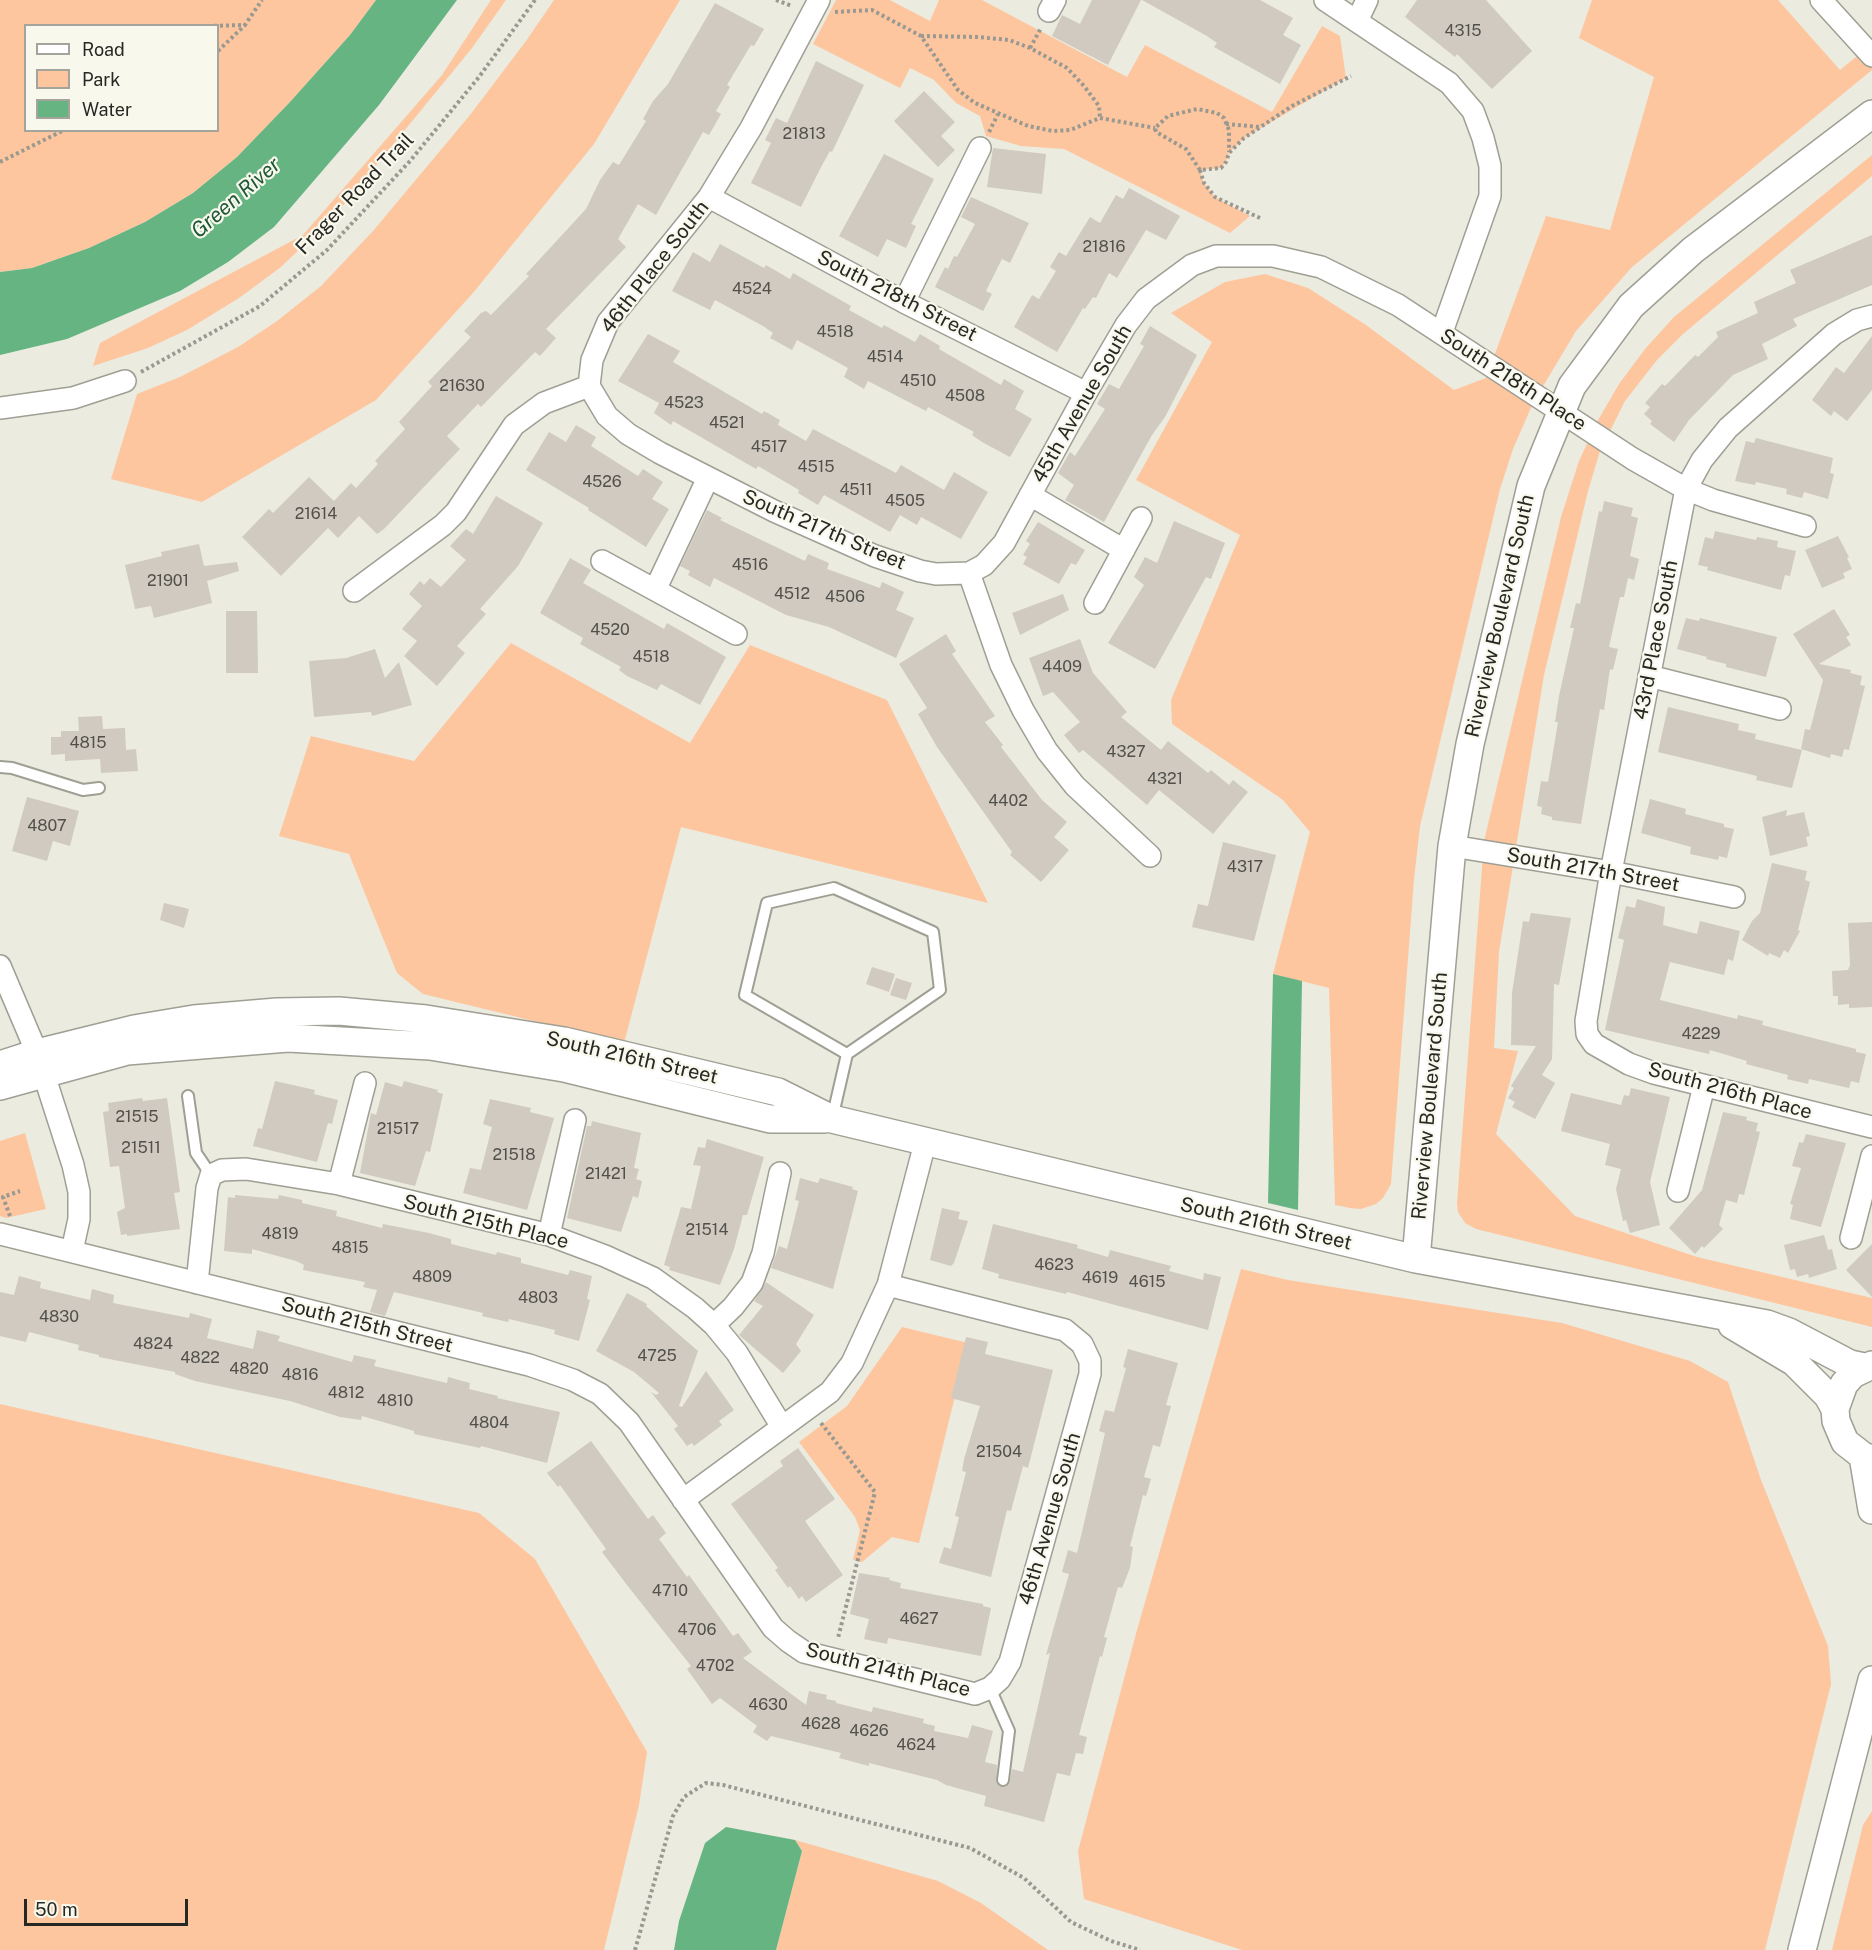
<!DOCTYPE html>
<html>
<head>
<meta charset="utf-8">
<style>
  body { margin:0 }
  #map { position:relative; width:1872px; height:1950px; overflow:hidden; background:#ebebe0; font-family:"Public Sans",sans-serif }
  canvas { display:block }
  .legend { position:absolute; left:24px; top:24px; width:195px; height:108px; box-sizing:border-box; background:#f8f8ed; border:2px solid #a4a49c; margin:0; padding:8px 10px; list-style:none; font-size:18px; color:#272723 }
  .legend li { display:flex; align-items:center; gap:12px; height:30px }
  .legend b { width:30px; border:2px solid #a4a49c }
  .scale { position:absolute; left:24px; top:1899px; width:164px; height:27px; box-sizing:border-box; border:3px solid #272723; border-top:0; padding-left:8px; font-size:18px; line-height:21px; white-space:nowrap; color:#272723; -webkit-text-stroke:4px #f8f8ed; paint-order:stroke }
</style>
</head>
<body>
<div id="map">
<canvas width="1872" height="1950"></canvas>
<ul class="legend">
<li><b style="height:8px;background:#fff"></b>Road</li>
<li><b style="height:16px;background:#fdc69f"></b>Park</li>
<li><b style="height:16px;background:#66b482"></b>Water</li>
</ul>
<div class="scale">50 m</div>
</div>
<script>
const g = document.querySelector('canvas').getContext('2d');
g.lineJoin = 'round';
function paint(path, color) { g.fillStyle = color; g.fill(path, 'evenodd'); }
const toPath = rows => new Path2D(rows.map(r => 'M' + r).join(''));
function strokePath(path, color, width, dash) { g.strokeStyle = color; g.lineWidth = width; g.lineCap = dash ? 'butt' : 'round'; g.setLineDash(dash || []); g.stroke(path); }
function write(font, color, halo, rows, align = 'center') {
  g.font = font + ' "Public Sans",sans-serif'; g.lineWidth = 4.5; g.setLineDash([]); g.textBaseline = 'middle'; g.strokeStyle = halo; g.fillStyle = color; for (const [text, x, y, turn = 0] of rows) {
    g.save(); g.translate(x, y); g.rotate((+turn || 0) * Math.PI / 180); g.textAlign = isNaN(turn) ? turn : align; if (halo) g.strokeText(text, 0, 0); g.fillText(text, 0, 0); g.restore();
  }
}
paint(toPath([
  [0,0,376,0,350,35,290,102,237,157,193,193,145,222,89,248,32,268,0,272],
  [26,26,218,26,218,130,26,130],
  [491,0,506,0,472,48,337,213,281,267,239,298,187,330,148,348,93,366,100,343,303,235,442,75],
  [554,0,680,0,594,144,473,293,376,400,202,502,111,479,137,394,180,377,238,347,277,321,321,286,373,231,470,115,526,41],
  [836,0,890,0,930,21,939,0,982,0,1127,77,1145,45,1272,112,1322,26,1340,36,1346,78,1244,138,1229,153,1226,162,1221,168,1200,170,1204,183,1215,197,1250,216,1230,233,1064,149,1021,146,986,136,980,116,956,103,934,80,910,68,900,88,813,44],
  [1592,0,1778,0,1840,70,1872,44,1872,70,1631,268,1576,331,1533,403,1513,449,1500,489,1420,826,1414,879,1391,1184,1383,1198,1376,1204,1361,1209,1350,1208,1335,1205,1329,988,1273,974,1310,832,1283,800,1172,724,1171,700,1240,535,1136,480,1212,342,1171,313,1225,282,1265,274,1308,288,1366,325,1454,390,1486,378,1546,216,1610,230,1654,77,1579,38],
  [1872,155,1872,176,1683,334,1657,360,1625,401,1600,451,1588,491,1544,675,1499,952,1494,1048,1518,1051,1496,1134,1575,1216,1697,1257,1872,1298,1872,1327,1476,1229,1465,1223,1458,1212,1457,1203,1484,841,1561,517,1579,461,1597,422,1619,384,1645,349,1674,317],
  [511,643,690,743,750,645,887,700,988,903,681,827,624,1043,423,994,397,973,349,854,279,836,311,736,414,761],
  [25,1133,46,1209,6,1218,0,1216,0,1141],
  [1241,1269,1288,1280,1562,1323,1690,1361,1728,1382,1761,1480,1828,1646,1831,1684,1765,1950,1242,1950,1084,1899,1078,1851,1137,1630],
  [902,1327,968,1343,919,1543,892,1537,862,1562,853,1560,860,1530,855,1517,799,1442,847,1406],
  [0,1404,479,1513,535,1559,647,1752,639,1805,604,1950,0,1950],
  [1872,1811,1872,1950,1832,1950,1863,1825],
  [795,1840,938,1881,981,1903,1048,1950,776,1950,802,1851]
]), '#fdc69f');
paint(toPath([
  [376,0,457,0,379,105,274,227,228,262,180,291,67,339,0,355,0,272,32,268,89,248,145,222,193,193,237,157,290,102,350,35],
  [1273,974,1302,981,1298,1210,1268,1203],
  [726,1827,795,1840,802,1851,776,1950,674,1950,679,1921,705,1843]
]), '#66b482');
paint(toPath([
  [1092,0,1141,0,1108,65,1052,36,1062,15,1080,24],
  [1142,0,1260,0,1293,18,1283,35,1301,45,1280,84,1214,47,1217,43,1207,36],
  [1417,0,1486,0,1532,51,1492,89,1457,54,1455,57,1405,17],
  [715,3,764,29,754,46,751,45,727,85,730,87,716,111,721,114,709,135,703,132,656,215,638,204,618,239,626,247,546,329,556,338,540,356,535,352,481,407,478,404,447,436,460,449,384,529,377,534,359,516,338,538,328,528,281,576,242,537,269,509,273,513,309,477,334,501,351,483,356,488,378,464,375,461,405,429,399,422,432,386,428,382,471,337,464,331,481,313,486,311,491,315,529,276,526,274,586,209,600,180,613,162,619,165,646,121,643,119,653,101,668,84],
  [816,61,864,85,832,152,830,151,821,167,801,207,751,183,771,143,765,140,776,118,787,123],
  [924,91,955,122,941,136,955,150,938,167,894,121],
  [993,148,1046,154,1042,194,987,187],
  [884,154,934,179,911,224,916,226,906,248,887,239,878,257,839,236],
  [1129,188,1180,216,1166,240,1146,230,1117,278,1109,273,1096,298,1093,297,1085,309,1083,308,1057,352,1014,327,1032,295,1039,299,1056,271,1050,267,1059,252,1066,256,1090,217,1100,223,1116,195,1123,199],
  [971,197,1029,223,1010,263,1002,259,986,291,992,294,983,311,935,287,945,267,948,269,954,256,957,257,975,224,961,217],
  [1872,235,1872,285,1793,319,1797,326,1762,344,1768,359,1733,375,1689,420,1674,442,1650,424,1652,421,1644,414,1650,407,1645,403,1662,384,1665,386,1695,355,1698,357,1718,337,1716,332,1758,313,1754,302,1796,283,1790,270],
  [720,244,764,268,766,265,790,279,793,273,851,306,849,310,882,328,884,325,915,342,920,334,940,346,939,349,1001,385,1004,379,1024,391,1015,409,1032,419,1010,457,982,442,972,435,974,432,928,407,926,411,868,381,864,389,844,377,848,368,797,340,792,350,770,338,773,333,763,326,715,300,710,310,672,291,693,252,710,262],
  [1150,326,1197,355,1165,417,1152,435,1104,522,1065,500,1074,485,1058,473,1070,452,1075,456,1105,409,1097,404,1109,384,1119,389,1144,346,1140,344],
  [648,334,680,351,673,362,762,414,764,411,780,420,778,425,806,441,813,429,896,473,901,465,944,490,954,472,988,492,961,539,921,517,917,525,900,515,890,532,824,495,818,505,798,493,799,490,758,466,756,469,673,421,671,425,654,413,659,403,618,381],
  [1872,336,1872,390,1847,421,1834,411,1831,416,1812,400,1836,367,1844,373],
  [576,425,596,437,591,446,638,476,643,469,663,482,652,499,669,509,646,547,588,510,589,508,526,470,549,432,566,442],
  [1756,438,1833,458,1830,473,1834,474,1828,499,1804,492,1802,498,1786,494,1787,489,1756,482,1755,485,1735,481,1746,441,1754,443],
  [496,496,543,523,518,566,480,609,486,614,457,646,465,653,437,686,404,656,417,641,402,629,422,606,409,594,420,581,424,585,430,578,441,587,466,560,450,546,466,529,473,534],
  [1604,501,1633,508,1631,516,1638,518,1630,556,1639,559,1634,580,1628,578,1624,597,1620,597,1609,647,1618,649,1613,670,1610,669,1604,710,1600,709,1581,824,1552,820,1552,817,1541,814,1542,807,1537,806,1541,781,1548,782,1558,722,1555,722,1559,696,1574,628,1570,628,1576,603,1580,604,1599,511,1602,512],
  [707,510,722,518,720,520,805,561,808,554,829,563,827,569,880,588,882,582,904,592,896,610,914,618,896,658,829,627,786,615,714,578,710,587,688,575,690,571,680,566],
  [1174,521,1225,543,1211,579,1206,577,1155,669,1108,643,1144,585,1134,577,1145,557,1157,563],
  [1038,522,1085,550,1076,565,1071,563,1059,584,1023,564,1027,557,1023,555,1030,544,1026,541],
  [1715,531,1756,540,1757,537,1778,541,1777,547,1796,551,1790,576,1785,575,1781,590,1707,570,1708,567,1698,565,1705,537,1713,539],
  [1838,536,1849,557,1847,558,1852,569,1843,573,1845,578,1822,588,1805,550],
  [199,544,204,566,237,562,239,571,207,581,212,603,154,618,151,606,135,609,125,565,162,556,161,552],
  [570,558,591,570,583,583,664,629,667,623,726,657,700,705,661,684,657,690,627,676,619,670,621,667,580,644,583,638,540,613],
  [1063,594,1069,610,1020,635,1012,613],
  [1834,609,1850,635,1846,637,1851,645,1819,664,1851,670,1850,673,1862,676,1860,685,1865,686,1849,750,1844,749,1842,757,1831,754,1830,758,1801,749,1805,729,1810,730,1823,680,1793,634],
  [226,611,257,611,258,673,226,673],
  [1686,618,1699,621,1700,618,1777,637,1766,677,1726,667,1726,664,1706,659,1707,657,1677,649],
  [946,634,956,651,952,654,995,716,985,722,1003,745,1001,747,1042,800,1067,822,1054,837,1069,850,1041,882,1010,855,1012,852,937,747,918,714,927,708,899,664],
  [1080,639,1093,673,1127,712,1121,717,1161,750,1168,741,1208,773,1211,770,1229,785,1233,780,1248,792,1213,834,1159,790,1147,805,1083,750,1079,753,1064,735,1080,722,1053,692,1043,696,1029,658],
  [375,649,385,678,399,662,412,705,372,716,371,712,314,717,309,661,346,658],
  [1668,707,1739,724,1738,730,1756,734,1755,739,1802,750,1792,788,1756,780,1757,776,1658,752],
  [102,716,103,729,125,728,126,750,136,749,138,771,101,773,100,759,65,761,65,754,51,755,51,737,61,737,61,731,79,731,78,717],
  [27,797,79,811,70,846,53,841,47,861,12,851],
  [1650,799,1686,809,1685,814,1724,824,1724,827,1734,829,1727,858,1719,856,1718,860,1690,854,1691,847,1641,833],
  [1787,810,1786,816,1804,812,1810,836,1806,837,1808,846,1770,856,1762,817],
  [1223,842,1276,855,1254,941,1192,927,1198,904,1208,906],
  [1772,863,1807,871,1805,880,1810,882,1798,930,1800,931,1788,953,1784,950,1780,958,1769,953,1768,956,1742,940,1752,921,1760,913],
  [1637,899,1665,907,1663,925,1697,934,1700,921,1740,931,1733,961,1728,959,1724,975,1670,962,1660,1000,1737,1019,1738,1015,1763,1021,1762,1025,1856,1049,1856,1052,1866,1054,1859,1083,1851,1081,1849,1088,1809,1079,1808,1084,1787,1079,1788,1075,1746,1064,1747,1061,1710,1050,1709,1054,1605,1030,1624,940,1618,938,1626,906,1635,908],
  [164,903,189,909,184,928,160,920],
  [1531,913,1571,918,1559,985,1554,984,1552,1059,1542,1075,1555,1083,1535,1119,1512,1107,1515,1102,1508,1098,1514,1088,1511,1086,1536,1046,1511,1045,1512,993,1516,967,1523,921,1529,922],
  [1872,922,1872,1007,1849,1008,1849,1004,1838,1005,1838,996,1833,996,1832,971,1848,970,1850,965,1848,923],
  [872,967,895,974,889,992,866,984],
  [896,978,912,983,906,1000,890,995],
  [275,1081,315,1090,314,1094,338,1100,332,1124,328,1123,317,1162,253,1146,258,1128,262,1129],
  [404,1081,438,1090,437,1092,443,1094,430,1152,426,1151,415,1186,360,1173,371,1113,376,1115,385,1082,402,1087],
  [1631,1088,1670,1097,1650,1182,1660,1225,1630,1233,1626,1220,1623,1221,1616,1189,1621,1169,1605,1165,1610,1144,1561,1131,1571,1093,1621,1105,1624,1095,1629,1096],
  [142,1098,143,1101,167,1098,180,1192,174,1193,180,1229,127,1236,127,1234,121,1235,117,1212,125,1208,119,1166,110,1167,103,1112,109,1111,108,1103],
  [490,1099,531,1108,530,1112,554,1118,527,1210,463,1193,470,1168,481,1170,492,1127,483,1124],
  [1723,1112,1747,1117,1746,1120,1758,1123,1756,1131,1760,1132,1744,1195,1739,1194,1737,1203,1726,1200,1719,1225,1723,1229,1704,1248,1702,1246,1695,1254,1669,1228,1702,1190],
  [592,1121,641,1133,634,1168,639,1169,636,1179,642,1181,638,1198,633,1196,621,1232,567,1218,587,1126,591,1126],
  [1806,1134,1846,1143,1821,1227,1790,1219,1793,1205,1790,1204,1801,1168,1792,1166,1799,1142,1803,1143],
  [707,1139,764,1157,747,1215,743,1215,734,1249,720,1285,669,1270,670,1267,664,1265,681,1207,691,1209,701,1166,693,1165,698,1147,705,1148],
  [800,1178,818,1183,820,1178,853,1187,852,1189,858,1191,833,1289,771,1268,779,1246,787,1249,799,1201,795,1200],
  [235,1195,278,1199,279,1195,302,1200,302,1203,337,1211,336,1216,382,1228,383,1224,429,1233,451,1239,451,1244,496,1255,497,1252,521,1258,521,1263,568,1275,570,1270,592,1276,587,1299,590,1300,579,1341,554,1334,555,1330,509,1319,508,1322,482,1316,483,1313,394,1292,385,1316,370,1312,377,1290,363,1287,365,1282,303,1270,304,1265,296,1261,252,1249,252,1254,224,1251,228,1197,235,1198],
  [942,1208,960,1212,958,1219,968,1221,954,1263,951,1266,930,1260],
  [993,1224,1078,1245,1077,1248,1108,1257,1110,1250,1171,1266,1169,1271,1203,1280,1204,1273,1221,1277,1208,1330,1067,1292,1066,1294,998,1278,999,1274,982,1269],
  [1824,1235,1828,1250,1832,1249,1837,1269,1809,1278,1808,1274,1797,1277,1795,1269,1790,1270,1784,1245],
  [1872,1244,1872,1297,1846,1270],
  [19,1276,41,1282,40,1288,90,1300,92,1289,114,1295,113,1303,189,1318,190,1313,212,1319,207,1338,253,1349,257,1330,280,1336,278,1341,352,1362,354,1355,376,1360,374,1366,447,1383,448,1377,470,1383,469,1389,498,1396,497,1398,560,1412,547,1463,481,1446,480,1448,414,1434,414,1431,362,1416,361,1420,340,1417,290,1401,195,1381,175,1374,175,1372,99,1357,99,1355,78,1350,79,1345,29,1332,26,1342,0,1336,0,1292,14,1295],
  [766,1282,814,1315,796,1344,801,1351,783,1373,739,1335,763,1306,754,1301],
  [627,1293,647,1304,646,1306,698,1351,679,1406,682,1407,706,1371,734,1410,719,1421,722,1425,694,1446,692,1443,687,1446,674,1429,678,1426,651,1392,656,1395,659,1393,634,1372,596,1351],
  [966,1337,988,1342,985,1354,1053,1370,1028,1468,1023,1466,1011,1511,1007,1510,991,1577,939,1563,944,1547,951,1549,959,1517,955,1516,966,1472,962,1471,964,1459,980,1406,951,1398],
  [1128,1349,1178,1363,1166,1405,1171,1406,1160,1447,1153,1445,1144,1477,1151,1479,1146,1496,1143,1495,1130,1546,1133,1547,1130,1568,1122,1588,1118,1587,1104,1637,1107,1638,1102,1657,1100,1656,1079,1735,1087,1737,1083,1754,1076,1753,1070,1776,1057,1773,1044,1822,984,1806,986,1796,946,1785,937,1780,869,1763,869,1766,839,1758,841,1753,771,1736,767,1741,753,1732,757,1726,720,1698,712,1704,687,1669,691,1666,627,1585,602,1552,606,1549,560,1485,558,1487,547,1473,591,1441,648,1519,653,1515,666,1533,659,1539,687,1577,689,1575,733,1636,738,1633,752,1652,743,1658,806,1705,809,1691,827,1695,826,1699,836,1701,836,1703,872,1712,873,1707,924,1719,923,1723,935,1726,934,1731,968,1738,972,1725,993,1731,985,1762,997,1765,996,1782,999,1786,1005,1787,1010,1781,1012,1769,1023,1772,1050,1653,1046,1655,1069,1574,1062,1572,1068,1550,1077,1553,1105,1433,1099,1431,1105,1410,1114,1412,1126,1368,1123,1367],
  [798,1448,835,1499,805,1521,843,1575,806,1602,802,1596,799,1599,790,1586,788,1588,775,1570,778,1568,731,1504,783,1466,780,1461],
  [859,1573,890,1578,889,1580,901,1583,900,1588,983,1604,983,1606,991,1608,981,1656,888,1638,887,1644,864,1639,869,1619,850,1614]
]), '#d0cac1');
const service = toPath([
  [0,767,12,768,83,790,99,788],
  [188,1096,196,1153,211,1175],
  [832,1119,847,1054,745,995,767,903,834,888,933,932,940,990,847,1054],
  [990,1688,1009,1731,1003,1780]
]);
const minor = toPath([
  [1325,0,1449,83,1473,111,1483,138,1490,166,1490,196,1442,332],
  [1821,0,1872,56],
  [1049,11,1055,0],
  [1357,21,1367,0],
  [709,197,904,302,1086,393],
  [904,302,980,148],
  [1872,316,1857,320,1834,334,1728,428,1702,460,1686,489,1611,872,1586,1021,1587,1034,1594,1044,1629,1064,1654,1073,1872,1127],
  [589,386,607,416,628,434,660,453,774,511,875,556,920,571,936,574,969,573,1001,665,1023,710,1047,751,1075,786,1150,856],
  [0,408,73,398,125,381],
  [1030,495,1124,550],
  [602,561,736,634],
  [969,573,984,565,1004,543,1086,393,1126,325,1146,299,1192,265,1216,256,1273,256,1321,267,1398,305,1633,459,1686,489,1713,500,1805,526],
  [655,590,708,478],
  [354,591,443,525,456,512,514,425,544,403,589,386,592,360,608,322,709,197,751,128,819,0],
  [1095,603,1141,518],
  [1649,676,1780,709],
  [1452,846,1611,872,1734,897],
  [0,966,37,1053,73,1165,79,1192,79,1219,72,1251],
  [339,1184,365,1083],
  [1678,1191,1704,1086],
  [0,1234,529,1365,573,1380,600,1394,629,1422,773,1628,788,1641,804,1652,975,1694,990,1688,1000,1679,1010,1662,1090,1374,1090,1361,1082,1344,1065,1330,888,1285],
  [549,1235,575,1120],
  [1851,1238,1872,1156],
  [197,1283,207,1188,211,1175,222,1170,246,1169,339,1184,549,1235,605,1256,653,1278,695,1308,714,1325,737,1353,782,1427],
  [714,1325,733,1307,752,1283,763,1253,780,1173],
  [683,1500,830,1392,852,1363,888,1285,925,1143]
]);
const tertiary = toPath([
  [0,1065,37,1053,134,1029,194,1019,277,1012,339,1011,426,1019,564,1041,778,1092,832,1119,1416,1259,1767,1324,1789,1332,1850,1364,1864,1367],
  [0,1086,127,1051,288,1038,430,1046,564,1068,770,1119,825,1119],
  [1416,1259,1452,846,1470,744,1531,486,1572,386,1631,306,1693,250,1872,114],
  [1732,1325,1794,1362,1828,1396,1835,1409],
  [1872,1365,1853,1374,1844,1384,1835,1409,1836,1421,1845,1442,1863,1456,1872,1459],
  [1863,1456,1872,1510],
  [1802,1950,1872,1680]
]);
strokePath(service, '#9f9f94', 14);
strokePath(minor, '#9f9f94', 24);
strokePath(tertiary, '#9f9f94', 30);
strokePath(toPath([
  [776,0,792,6],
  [835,12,872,10,921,36,958,90,975,103,1028,126,1053,131,1070,130,1100,118,1155,128],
  [208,26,245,25,262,0],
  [921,36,978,37,1009,40,1030,48,1067,68,1084,86,1099,106,1100,118],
  [1030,48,1041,28],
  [218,51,245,25],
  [1226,124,1260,127],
  [989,132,998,114],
  [0,162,64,130],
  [1200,170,1186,149,1156,132,1155,128,1168,116,1197,109,1217,113,1224,118,1229,130,1229,152],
  [1260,218,1215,197,1204,183,1200,170,1221,168,1226,162,1229,153,1244,138,1292,106,1351,76],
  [141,372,260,306,327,250,410,161,479,77,535,0],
  [10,1216,3,1197,20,1191],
  [821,1423,875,1492,838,1638],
  [635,1950,673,1816,684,1797,706,1783,723,1785,970,1848,1024,1878,1071,1922,1111,1941,1140,1950]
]), '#999991', 4, [3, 3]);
strokePath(service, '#fff', 10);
strokePath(minor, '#fff', 21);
strokePath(tertiary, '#fff', 27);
write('16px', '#51504a', null, [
  ["4315",1463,31],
  ["21813",804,134],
  ["21816",1104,247],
  ["4524",752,289],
  ["4518",835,332],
  ["4514",885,357],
  ["4510",918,381],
  ["21630",462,386],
  ["4508",965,396],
  ["4523",684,403],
  ["4521",727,423],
  ["4517",769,447],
  ["4515",816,467],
  ["4526",602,482],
  ["4511",856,490],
  ["4505",905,501],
  ["21614",316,514],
  ["4516",750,565],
  ["21901",168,581],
  ["4512",792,594],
  ["4506",845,597],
  ["4520",610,630],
  ["4518",651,657],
  ["4409",1062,667],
  ["4815",88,743],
  ["4327",1126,752],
  ["4321",1165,779],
  ["4402",1008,801],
  ["4807",47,826],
  ["4317",1245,867],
  ["4229",1701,1034],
  ["21515",137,1117],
  ["21517",398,1129],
  ["21511",141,1148],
  ["21518",514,1155],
  ["21421",606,1174],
  ["21514",707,1230],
  ["4819",280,1234],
  ["4815",350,1248],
  ["4623",1054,1265],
  ["4809",432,1277],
  ["4619",1100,1278],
  ["4615",1147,1282],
  ["4803",538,1298],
  ["4830",59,1317],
  ["4824",153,1344],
  ["4725",657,1356],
  ["4822",200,1358],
  ["4820",249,1369],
  ["4816",300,1375],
  ["4812",346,1393],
  ["4810",395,1401],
  ["4804",489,1423],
  ["21504",999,1452],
  ["4710",670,1591],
  ["4627",919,1619],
  ["4706",697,1630],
  ["4702",715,1666],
  ["4630",768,1705],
  ["4628",821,1724],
  ["4626",869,1731],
  ["4624",916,1745]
]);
write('20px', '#272723', '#f8f8ed', [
  ["Frager Road Trail",355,194,-46],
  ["46th Place South",655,267,-52],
  ["South 218th Street",897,296,27],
  ["South 218th Place",1513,380,33],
  ["45th Avenue South",1082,404,-60],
  ["South 217th Street",824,530,23],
  ["Riverview Boulevard South",1500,616,-77],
  ["43rd Place South",1656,640,-79],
  ["South 217th Street",1593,870,10],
  ["South 216th Street",632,1058,13],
  ["South 216th Place",1730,1091,15],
  ["Riverview Boulevard South",1430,1096,-85],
  ["South 215th Place",486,1222,14],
  ["South 216th Street",1266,1224,13],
  ["South 215th Street",367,1325,14],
  ["46th Avenue South",1050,1519,-74],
  ["South 214th Place",888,1670,14]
]);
write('italic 21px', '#1f5837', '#f8f8ed', [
  ["Green River",236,198,-41]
]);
</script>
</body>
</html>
